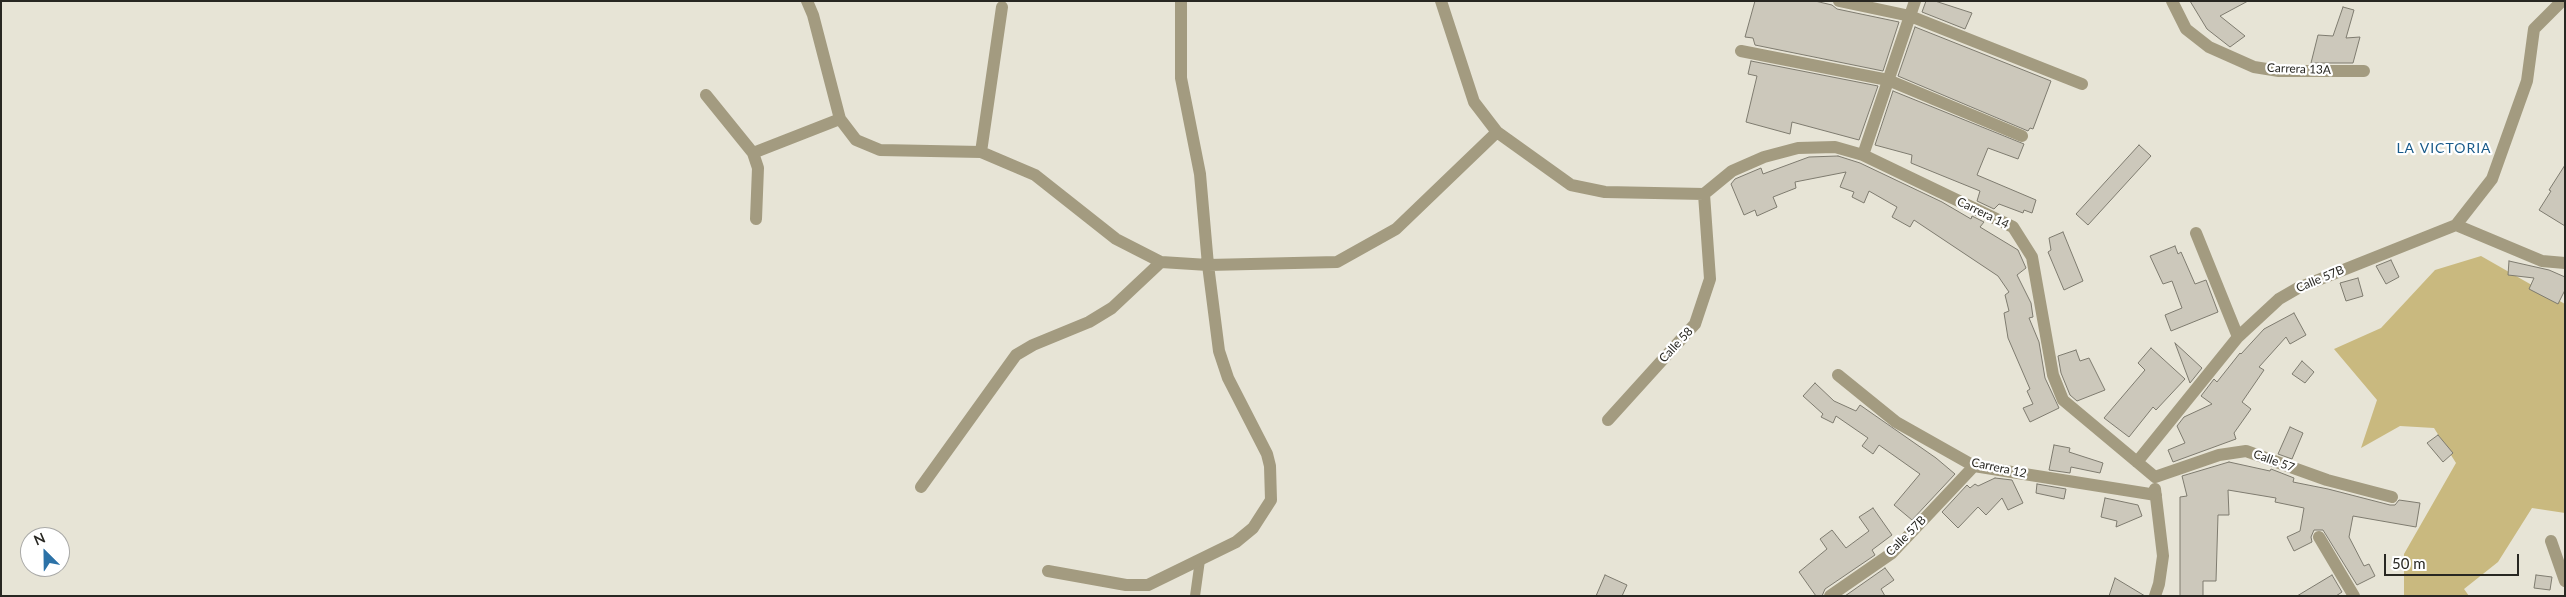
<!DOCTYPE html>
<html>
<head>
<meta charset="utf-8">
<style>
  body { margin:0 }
  #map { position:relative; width:2566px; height:597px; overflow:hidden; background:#e7e4d6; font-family:Lato,sans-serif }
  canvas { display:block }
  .frame { position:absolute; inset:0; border:2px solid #282722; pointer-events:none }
  .north { position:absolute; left:20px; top:527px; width:50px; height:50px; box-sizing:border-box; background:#fff; border:1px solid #a9a9a7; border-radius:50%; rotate:337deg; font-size:14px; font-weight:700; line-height:20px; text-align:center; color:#282722 }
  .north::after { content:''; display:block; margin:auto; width:18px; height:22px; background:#2c72a7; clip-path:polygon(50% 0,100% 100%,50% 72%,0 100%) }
  .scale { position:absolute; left:2384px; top:554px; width:135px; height:22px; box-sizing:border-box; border:2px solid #282722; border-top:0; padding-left:6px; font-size:15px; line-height:18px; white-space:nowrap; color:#282722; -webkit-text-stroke:4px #fff; paint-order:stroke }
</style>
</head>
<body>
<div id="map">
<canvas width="2566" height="597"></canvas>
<div class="frame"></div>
<div class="north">N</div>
<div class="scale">50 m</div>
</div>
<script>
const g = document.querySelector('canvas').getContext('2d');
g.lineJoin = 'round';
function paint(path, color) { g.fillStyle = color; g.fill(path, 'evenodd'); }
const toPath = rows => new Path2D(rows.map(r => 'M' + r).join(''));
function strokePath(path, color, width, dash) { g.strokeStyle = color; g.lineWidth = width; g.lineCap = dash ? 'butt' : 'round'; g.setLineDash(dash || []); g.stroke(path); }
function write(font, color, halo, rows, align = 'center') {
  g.font = font + ' Lato,sans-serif'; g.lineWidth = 4.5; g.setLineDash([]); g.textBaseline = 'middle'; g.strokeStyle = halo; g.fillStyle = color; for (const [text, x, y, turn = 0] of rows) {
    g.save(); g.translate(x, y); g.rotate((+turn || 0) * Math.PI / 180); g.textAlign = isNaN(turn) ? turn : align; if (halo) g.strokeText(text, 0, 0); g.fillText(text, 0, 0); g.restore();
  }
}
paint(toPath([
  [2481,256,2565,304,2565,513,2532,508,2498,562,2464,589,2469,596,2404,596,2404,554,2456,463,2434,428,2400,426,2361,448,2377,400,2334,349,2381,328,2435,270]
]), '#c9b97f');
const building = toPath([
  [1755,1,1815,1,1832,5,1837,9,1899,22,1883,71,1755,45,1753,38,1745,37,1755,1],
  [1926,1,1935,1,1972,13,1965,29,1922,12,1926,1],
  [2190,1,2248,1,2220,16,2245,36,2230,47,2207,29,2190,1],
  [2343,7,2354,10,2346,38,2360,37,2353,63,2311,63,2318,35,2333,36,2343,7],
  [1915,27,2051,81,2033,129,2030,128,2028,131,1898,76,1915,27],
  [1751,61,1878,86,1859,140,1792,122,1790,134,1746,122,1757,76,1748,74,1751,61],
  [1893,91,2024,144,2018,159,1988,148,1977,175,2036,200,2032,213,2024,210,2023,213,1999,204,1994,209,1977,201,1980,191,1911,163,1912,155,1875,145,1893,91],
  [2139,145,2151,156,2088,225,2076,214,2139,145],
  [1838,156,1860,163,1942,202,1971,219,1972,216,1984,222,1980,227,2018,250,2026,268,2017,275,2031,303,2033,317,2029,318,2039,342,2045,378,2059,408,2030,422,2023,408,2033,404,2027,391,2030,389,2008,338,2004,313,2009,311,2005,295,2009,292,1998,276,1914,220,1910,227,1892,217,1897,207,1869,191,1864,203,1852,197,1854,192,1840,187,1846,172,1795,182,1796,188,1773,197,1777,207,1757,216,1755,210,1744,215,1731,184,1735,179,1761,168,1763,174,1809,157,1838,156],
  [2565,165,2565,226,2539,210,2551,191,2549,190,2565,165],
  [2063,232,2083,281,2064,290,2048,252,2051,250,2049,238,2063,232],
  [2175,246,2178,254,2181,252,2195,284,2206,280,2218,312,2171,331,2165,315,2182,308,2172,281,2163,284,2150,256,2175,246],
  [2391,260,2399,277,2386,284,2376,266,2391,260],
  [2509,261,2549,270,2565,277,2565,290,2558,304,2529,289,2534,278,2508,275,2509,261],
  [2358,278,2363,296,2346,301,2340,283,2358,278],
  [2294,313,2306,335,2290,344,2286,337,2259,367,2264,370,2242,402,2251,409,2234,433,2236,439,2173,462,2168,450,2185,443,2177,426,2184,417,2212,404,2201,396,2214,379,2217,382,2240,353,2241,354,2264,329,2294,313],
  [2175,343,2202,368,2190,383,2175,343],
  [2151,348,2185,379,2156,410,2153,407,2129,437,2104,418,2145,370,2138,363,2151,348],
  [2076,350,2080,361,2089,358,2105,390,2077,401,2070,395,2061,373,2058,356,2076,350],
  [2302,361,2314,372,2305,383,2292,374,2302,361],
  [1815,383,1834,401,1856,411,1860,405,1936,458,1955,474,1912,520,1894,505,1920,474,1879,445,1873,454,1862,446,1868,438,1836,416,1833,423,1821,417,1823,414,1803,396,1815,383],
  [2290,427,2303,433,2292,459,2278,454,2290,427],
  [2438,435,2453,453,2443,462,2427,443,2438,435],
  [2054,445,2070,448,2069,452,2103,463,2100,473,2071,467,2070,473,2049,470,2054,445],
  [2229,462,2270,471,2271,469,2294,478,2293,482,2328,489,2390,505,2395,505,2399,500,2420,503,2416,527,2353,516,2349,537,2364,566,2369,564,2375,576,2357,585,2323,530,2314,530,2311,537,2312,542,2294,551,2287,537,2300,531,2304,508,2275,502,2276,498,2228,490,2229,515,2218,515,2216,581,2203,581,2203,596,2180,596,2180,497,2187,496,2182,476,2229,462],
  [1995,478,2012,480,2023,503,2008,510,2002,498,1986,515,1978,507,1958,528,1942,512,1967,485,1970,488,1975,484,1978,486,1995,478],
  [2037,484,2066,489,2064,499,2036,493,2037,484],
  [2105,498,2138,505,2142,516,2116,527,2117,521,2101,517,2105,498],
  [1873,508,1892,535,1872,550,1875,555,1825,589,1822,596,1816,596,1799,572,1827,549,1820,539,1832,530,1846,548,1869,531,1859,517,1873,508],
  [1885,568,1894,580,1881,589,1885,596,1845,596,1885,568],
  [1605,575,1627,585,1622,596,1596,596,1605,575],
  [2332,575,2342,592,2336,596,2297,596,2332,575],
  [2536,575,2552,577,2550,590,2534,588,2536,575],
  [2115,578,2145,596,2109,596,2115,578]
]);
paint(building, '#ccc8bb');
strokePath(building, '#7e7b6f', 1);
strokePath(toPath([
  [1195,596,1200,560]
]), '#a39b80', 10);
strokePath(toPath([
  [807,1,813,15,840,119,856,140,880,150,981,152,1035,175,1116,239,1161,262,1208,265,1337,262,1396,229,1497,132],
  [1441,1,1474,102,1497,132,1571,185,1605,192,1704,194],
  [1839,1,1910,16,2082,84],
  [2172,1,2186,29,2209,47,2254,67,2279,71,2364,71],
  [1741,51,1888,80,2022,136],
  [706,95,753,153,758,168,756,219],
  [981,152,1002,7],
  [753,153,840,119],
  [1863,155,1915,1],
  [1704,194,1732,171,1764,157,1798,148,1835,147,1863,155,2013,227,2032,257,2053,375,2063,400,2155,477],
  [2456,225,2492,179,2527,81,2534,29,2562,1],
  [2196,233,2238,337],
  [1838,375,1896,422,1974,466,2156,495],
  [1608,420,1695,324,1710,279,1704,194],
  [2137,462,2238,337,2279,299,2298,288,2456,225,2542,261,2565,263],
  [2155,477,2219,455,2246,451,2327,480,2392,497],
  [921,487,1016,355,1033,345,1089,322,1112,308,1161,262],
  [2319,537,2354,596],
  [2551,541,2565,581],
  [1048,571,1126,585,1148,585,1236,542,1253,528,1271,500,1270,466,1267,454,1228,378,1219,351,1208,265,1200,174,1181,78,1181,1],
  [1830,596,1892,553,1974,466],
  [2155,596,2159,584,2163,556,2155,489]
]), '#a39b80', 12);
write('12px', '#282722', '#fff', [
  ["Carrera 13A",2299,69,2],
  ["Carrera 14",1983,213,26],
  ["Calle 57B",2320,279,-23],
  ["Calle 58",1676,345,-47],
  ["Calle 57",2274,461,20],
  ["Carrera 12",1999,468,12],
  ["Calle 57B",1906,536,-45]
]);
g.letterSpacing = '1px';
write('14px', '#185a89', '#fff', [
  ["LA VICTORIA",2444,148]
]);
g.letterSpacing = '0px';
</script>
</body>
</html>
